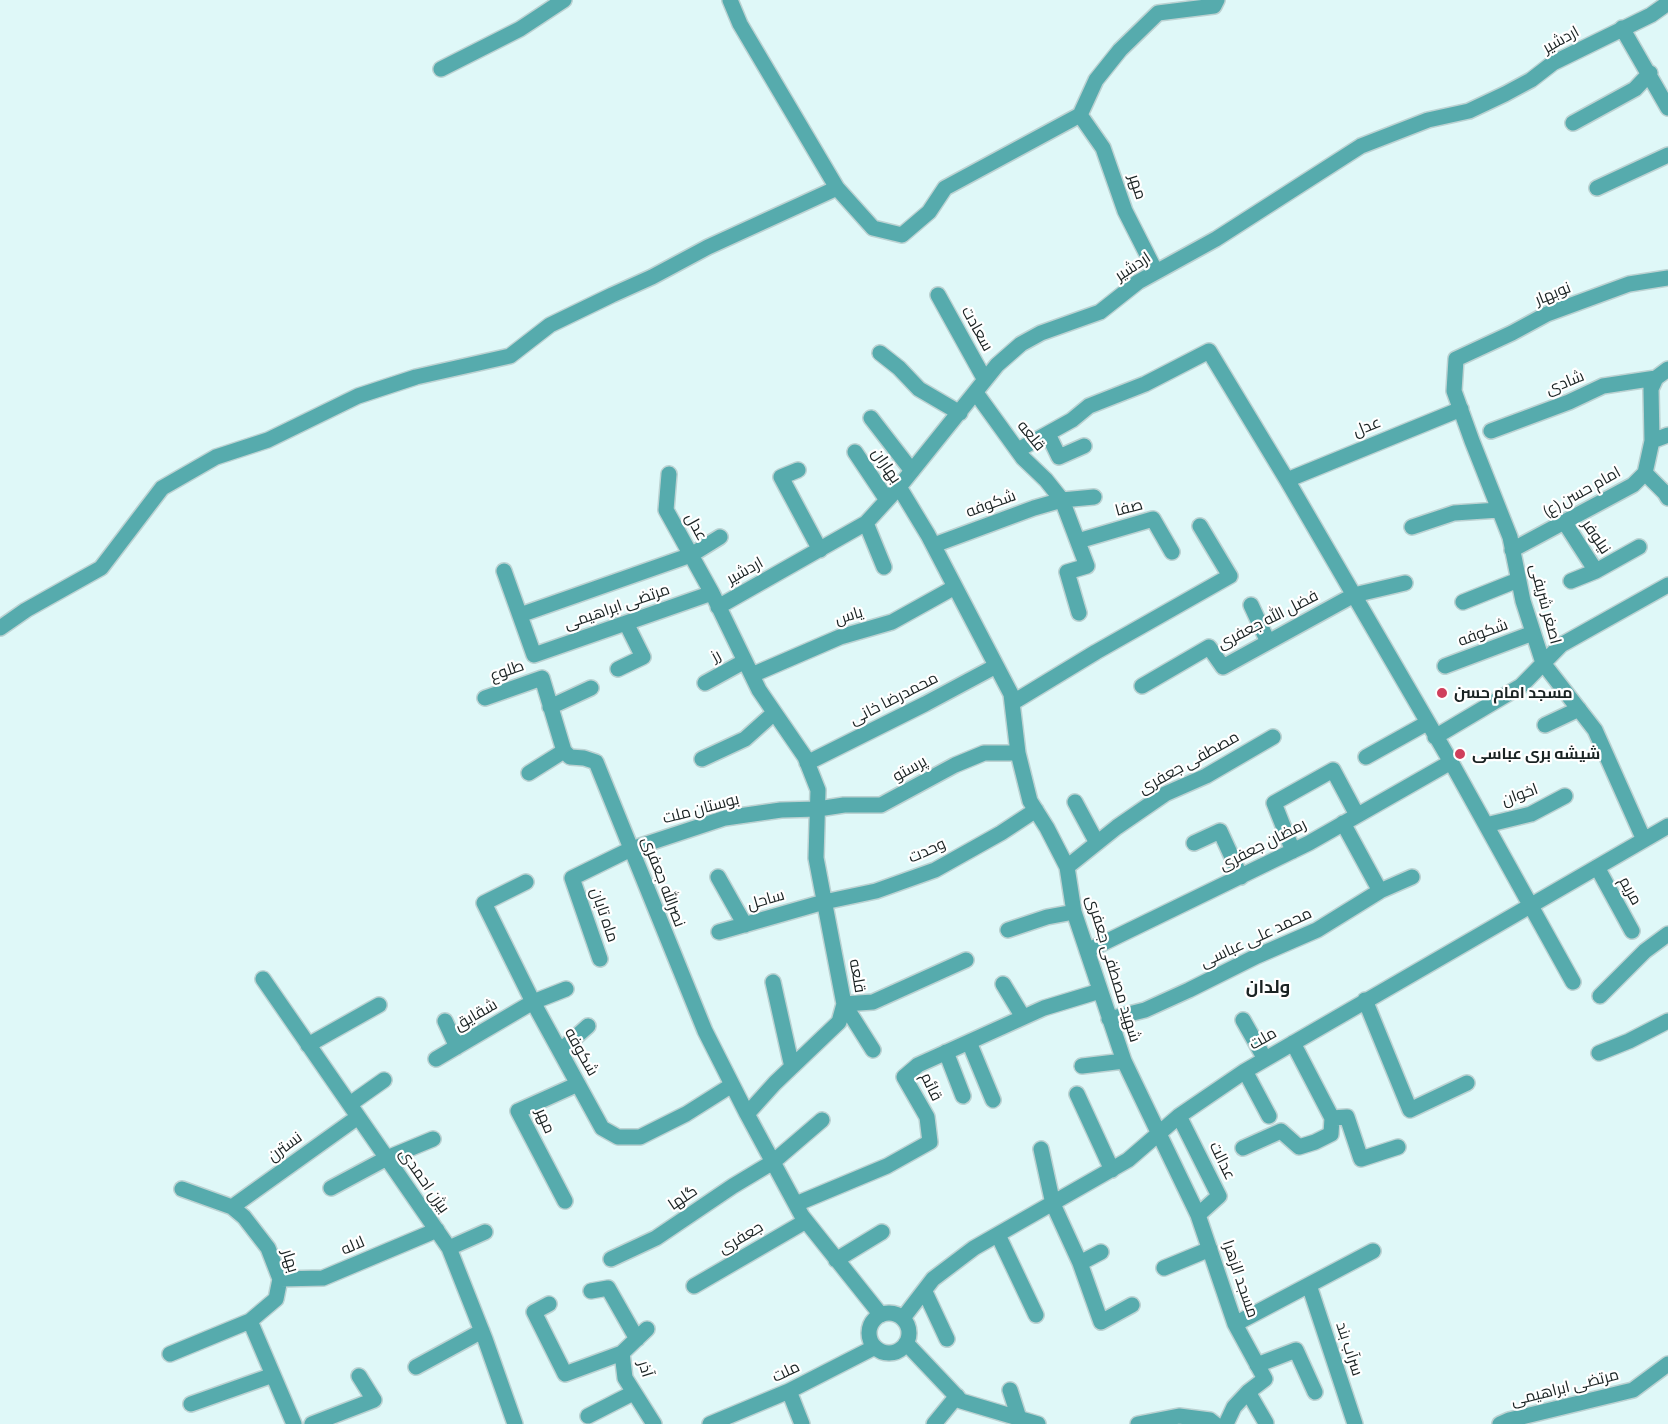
<!DOCTYPE html>
<html>
<head>
<meta charset="utf-8">
<style>
  body { margin:0 }
  canvas { display:block; background:#dff8f8 }
</style>
</head>
<body>
<canvas width="1668" height="1424"></canvas>
<script>
const g = document.querySelector('canvas').getContext('2d');
g.lineJoin = 'round';
const toPath = rows => new Path2D(rows.map(r => 'M' + r).join(''));
function strokePath(path, color, width, dash) { g.strokeStyle = color; g.lineWidth = width; g.lineCap = dash ? 'butt' : 'round'; g.setLineDash(dash || []); g.stroke(path); }
function write(font, color, halo, rows, align = 'center') {
  g.font = font + ' "PT Sans Narrow",Cairo,sans-serif'; g.lineWidth = 4.5; g.setLineDash([]); g.textBaseline = 'middle'; g.strokeStyle = halo; g.fillStyle = color; for (const [text, x, y, turn = 0] of rows) {
    g.save(); g.translate(x, y); g.rotate((+turn || 0) * Math.PI / 180); g.textAlign = isNaN(turn) ? turn : align; if (halo) g.strokeText(text, 0, 0); g.fillText(text, 0, 0); g.restore();
  }
}
const minor = toPath([
  [730,0,740,24,837,188],
  [1622,28,1668,108],
  [441,69,520,29,564,0],
  [1080,115,1103,148,1125,211,1156,272],
  [1573,123,1635,89,1650,73],
  [1597,188,1668,155],
  [938,295,985,380],
  [880,353,899,368,919,389,960,413],
  [976,393,1023,458,1046,480,1062,500,1087,566,1067,572,1079,613],
  [871,418,912,471],
  [1491,431,1569,402,1603,386,1656,378],
  [1048,434,1059,457,1084,446],
  [1652,441,1668,435],
  [1018,450,1072,420,1089,406,1145,384,1209,351,1287,480,1451,762,1573,982],
  [855,452,887,500],
  [798,470,781,477,820,550],
  [1645,473,1665,493,1668,498],
  [669,474,666,510,712,593,759,690,805,757,818,790,816,858,844,1004,839,1022,775,1083,747,1114],
  [1287,480,1461,409],
  [899,487,928,535,1011,694,1018,753,1030,801,1047,828,1067,867,1074,912,1124,1061,1198,1215,1235,1324,1265,1379,1248,1392,1234,1407,1226,1424],
  [866,523,884,567],
  [1565,523,1596,571],
  [1412,527,1454,513,1499,510],
  [1078,541,1153,519,1172,552],
  [934,545,1034,508,1062,500,1094,497],
  [1512,550,1633,485,1645,473,1652,441,1651,389,1656,378,1668,369],
  [504,571,534,655,712,593],
  [1571,581,1596,571,1639,547],
  [1463,602,1518,580],
  [1251,605,1268,642],
  [718,607,866,523,899,487,997,365,1021,344,1041,333,1100,312,1138,282,1216,239,1361,146,1428,120,1469,111,1505,94,1531,80,1553,63,1651,15,1668,3],
  [520,615,691,555,720,537],
  [0,628,26,610,101,568,162,488,216,457,268,440,358,396,416,377,510,356,550,325,612,295,652,277,708,247,837,188,873,228,902,235,929,212,945,188,1080,115,1096,80,1120,50,1158,13,1214,6,1217,0],
  [1445,666,1533,633],
  [618,669,643,657,626,623],
  [752,675,840,637,892,622,955,587],
  [705,683,745,661],
  [1142,686,1209,647,1223,667,1354,595,1405,583],
  [485,698,542,678,564,751,570,757,584,758,596,762,705,1031,747,1114,802,1216,881,1315],
  [1012,703,1096,652,1230,576,1200,526],
  [550,707,591,688],
  [1545,725,1579,709],
  [1435,737,1521,686,1561,645,1668,585],
  [1366,757,1427,723],
  [702,759,745,739,774,713],
  [807,763,925,704,996,666],
  [529,773,564,751],
  [1075,802,1097,843],
  [1343,823,1380,891],
  [1486,825,1531,814,1565,796],
  [1644,840,1595,730,1543,663,1523,601,1510,537,1472,441,1454,391,1456,359,1512,333,1547,314,1629,284,1668,278],
  [1194,843,1220,831,1241,877],
  [1293,851,1274,803,1333,770,1357,815],
  [1067,867,1117,827,1165,794,1206,776,1273,737],
  [1597,867,1632,931],
  [718,877,745,925],
  [526,882,484,903,533,1002,602,1128,618,1137,640,1137,686,1114,732,1085],
  [1008,930,1047,917,1074,912],
  [719,932,824,902,876,891,935,870,1001,833,1036,810],
  [1087,951,1309,843,1451,762],
  [600,959,572,878,631,849,725,818,781,810,818,809,844,805,881,805,955,765,984,753,1018,753],
  [263,979,449,1248,485,1339,515,1424],
  [773,982,792,1067],
  [1003,984,1023,1017],
  [1600,996,1645,951,1668,934],
  [1365,1000,1410,1110,1467,1083],
  [1109,1019,1145,1010,1189,990,1257,956,1317,930,1380,891,1412,877],
  [1243,1020,1265,1059],
  [445,1021,457,1047],
  [969,1042,993,1100],
  [308,1045,379,1005],
  [873,1050,844,1004,873,1002,966,960],
  [560,1051,588,1026],
  [946,1052,963,1096],
  [1599,1053,1629,1041,1668,1021],
  [436,1059,533,1002,566,989],
  [1082,1066,1124,1061],
  [1245,1071,1269,1116],
  [1077,1094,1112,1170],
  [350,1104,384,1080],
  [1179,1116,1219,1196,1198,1215],
  [1332,1118,1347,1117,1361,1159,1398,1147],
  [1243,1148,1281,1131,1299,1147,1315,1142,1331,1134,1332,1118,1293,1043],
  [1041,1149,1053,1204,1080,1263,1101,1322,1132,1305],
  [331,1188,387,1158,433,1139],
  [182,1189,232,1207,244,1217,268,1248,280,1279,276,1299,250,1321,294,1424],
  [565,1201,518,1111,578,1084],
  [796,1204,887,1166,930,1142,927,1117,904,1077,918,1065,1044,1008,1100,991],
  [232,1207,358,1117],
  [998,1235,1036,1315],
  [449,1248,485,1232],
  [611,1259,656,1238,733,1186,773,1162,822,1120],
  [836,1260,882,1232],
  [1080,1263,1101,1252],
  [1164,1268,1210,1249],
  [280,1279,323,1278,437,1230],
  [1309,1285,1355,1424],
  [694,1286,806,1221],
  [591,1291,608,1288,637,1339],
  [925,1292,947,1339],
  [549,1304,534,1312,565,1374,622,1353],
  '869 1333a20 20 0 1 1 40 0a20 20 0 1 1-40 0Z',
  [903,1318,933,1279,974,1248,1128,1160,1179,1116,1245,1071,1668,826],
  [1235,1324,1373,1251],
  [647,1329,622,1353,625,1378,654,1424],
  [906,1343,961,1401,1038,1424],
  [170,1354,250,1321],
  [1257,1365,1296,1350,1315,1392],
  [416,1367,482,1331],
  [1010,1390,1019,1418],
  [789,1391,802,1424],
  [1248,1392,1266,1423],
  [191,1404,273,1375],
  [588,1416,633,1393],
  [312,1424,374,1400,359,1376],
  [710,1424,789,1391,875,1347],
  [934,1424,957,1396],
  [1138,1424,1179,1416,1210,1420,1215,1424],
  [1500,1424,1509,1420,1633,1390,1668,1364]
]);
strokePath(minor, '#bcd2d2', 18);
strokePath(minor, '#56abad', 15);
for (const [x, y, r, color] of [
  [1442,693,6,"#cf3f5c"],
  [1460,754,6,"#cf3f5c"]
]) { const dot = new Path2D(); dot.arc(x, y, r, 0, 2 * Math.PI); g.fillStyle = color; g.fill(dot); strokePath(dot, '#fff', 2); }
write('16px', '#1a2323', '#fff', [
  ["اردشیر",1561,40,-29],
  ["مهر",1137,187,72],
  ["اردشیر",1133,267,-33],
  ["نوبهار",1553,294,-22],
  ["سعادت",977,329,61],
  ["شادی",1565,383,-22],
  ["عدل",1367,427,-22],
  ["قلعه",1031,436,51],
  ["بهاران",886,466,56],
  ["امام حسن (ع)",1582,492,-29],
  ["شکوفه",991,504,-20],
  ["صفا",1129,508,-15],
  ["عدل",696,527,61],
  ["نیلوفر",1596,537,56],
  ["اردشیر",745,571,-29],
  ["اصغر شریفی",1545,604,75],
  ["مرتضی ابراهیمی",617,607,-19],
  ["یاس",849,616,-17],
  ["فضل الله جعفری",1268,620,-27],
  ["شکوفه",1483,633,-20],
  ["رز",716,656,-29],
  ["طلوع",507,671,-19],
  ["محمدرضا خانی",894,699,-27],
  ["مصطفی جعفری",1189,763,-29],
  ["پرستو",910,769,-29],
  ["اخوان",1520,795,-20],
  ["بوستان ملت",701,809,-15],
  ["رمضان جعفری",1263,845,-27],
  ["وحدت",927,851,-24],
  ["نصرالله جعفری",663,882,69],
  ["مریم",1630,891,61],
  ["ساحل",766,900,-16],
  ["ماه تابان",604,915,71],
  ["محمد علی عباسی",1256,938,-25],
  ["شهید مصطفی جعفری",1113,969,73],
  ["قلعه",857,976,80],
  ["شقایق",476,1015,-30],
  ["ملت",1263,1039,-30],
  ["شکوفه",581,1052,61],
  ["قائم",931,1087,64],
  ["مهر",545,1121,67],
  ["نسترن",285,1147,-36],
  ["عدالت",1222,1161,64],
  ["بیژن احمدی",424,1181,55],
  ["گلها",683,1198,-34],
  ["جعفری",741,1238,-30],
  ["لاله",353,1246,-23],
  ["بهار",290,1261,73],
  ["مسجد الزهرا",1240,1279,71],
  ["سرآب بند",1349,1349,72],
  ["آذر",645,1369,73],
  ["ملت",786,1372,-25],
  ["مرتضی ابراهیمی",1565,1388,-14]
]);
write('bold 16px', '#1a2323', '#fff', [
  ["مسجد امام حسن",1454,693],
  ["شیشه بری عباسی",1472,754]
], 'left');
write('bold 18px', '#1a2323', '#fff', [
  ["ولدان",1268,988]
]);
</script>
</body>
</html>
